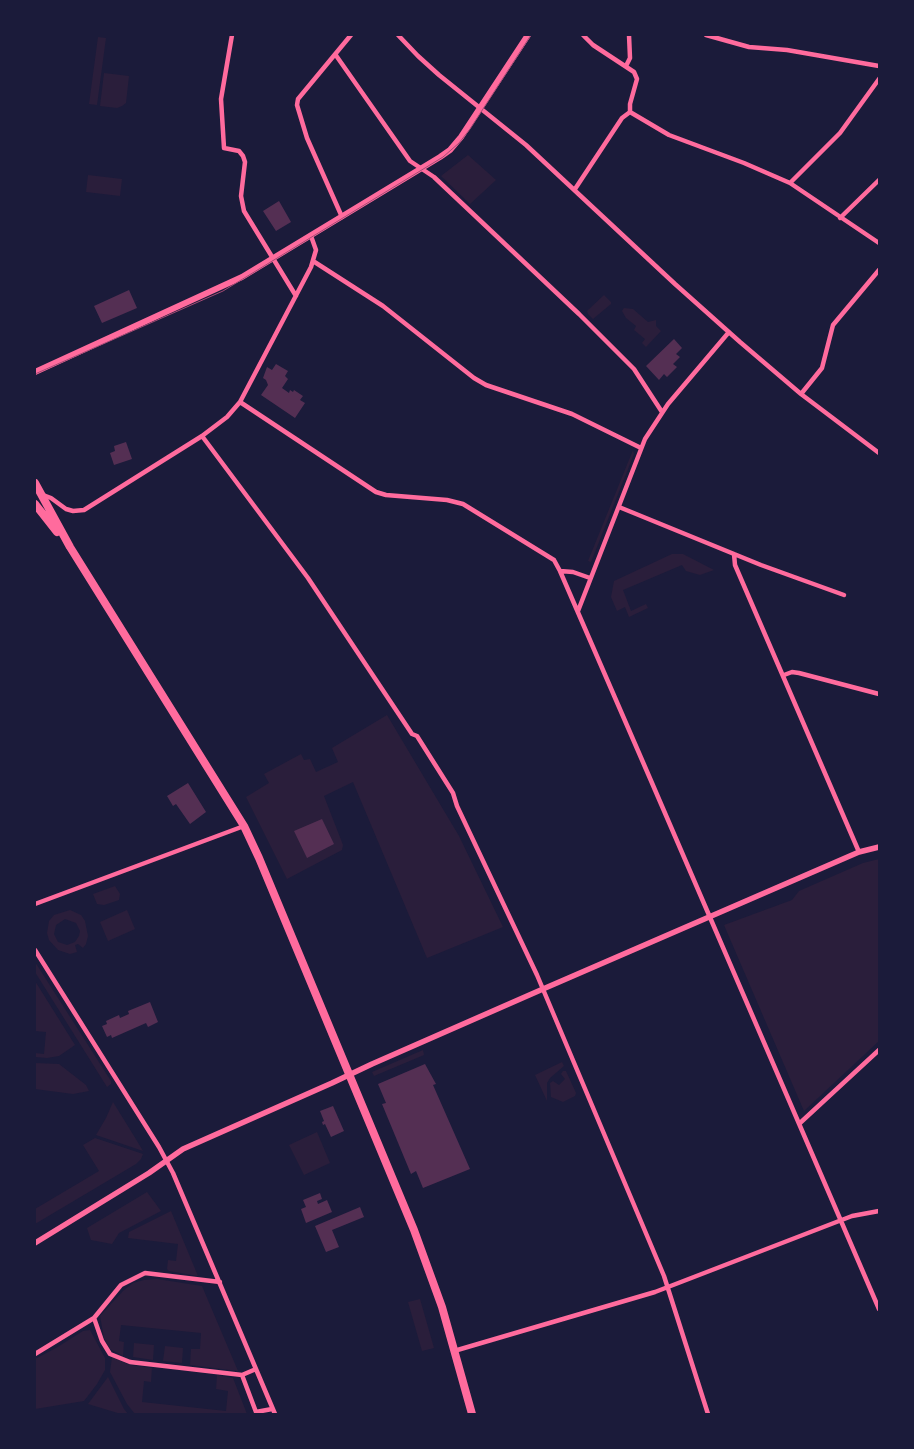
<!DOCTYPE html>
<html>
<head>
<meta charset="utf-8">
<style>
  body { margin:0 }
  #map { position:relative; width:914px; height:1449px; overflow:hidden; background:#1b1b3a; font-family:"Space Grotesk",sans-serif }
  canvas { display:block }
  .frame { position:absolute; inset:0; border:36px solid #1b1b3a; pointer-events:none }
</style>
</head>
<body>
<div id="map">
<canvas width="914" height="1449"></canvas>
<div class="frame"></div>
</div>
<script>
const g = document.querySelector('canvas').getContext('2d');
g.lineJoin = 'round';
function paint(path, color) { g.fillStyle = color; g.fill(path, 'evenodd'); }
const toPath = rows => new Path2D(rows.map(r => 'M' + r).join(''));
function strokePath(path, color, width, dash) { g.strokeStyle = color; g.lineWidth = width; g.lineCap = dash ? 'butt' : 'round'; g.setLineDash(dash || []); g.stroke(path); }
paint(toPath([
  [98,37,106,38,97,105,89,104],
  [104,73,129,76,126,103,122,106,117,108,100,106],
  [468,155,496,180,470,204,441,176],
  [88,175,122,179,120,196,86,192],
  [604,295,611,302,611,304,593,319,588,314,587,311],
  [624,308,633,309,648,322,656,320,656,326,661,331,646,347,642,343,645,339,634,330,636,326,626,318,622,311],
  [633,450,634,454,591,562,588,561],
  [672,554,683,554,714,570,700,575,686,571,682,565,623,590,631,611,646,604,648,608,629,617,625,607,617,611,611,597,614,581],
  [387,715,459,836,503,927,427,958,353,782,324,796,343,845,342,850,287,879,246,797,269,783,264,774,301,754,304,760,310,759,316,772,338,762,332,748],
  [879,859,879,1041,804,1111,724,925,792,900,799,891,863,863],
  [115,886,120,894,119,900,104,905,97,904,93,894],
  [70,910,81,915,85,921,88,936,86,944,83,948,78,944,75,945,77,952,70,954,58,950,49,940,47,933,49,921,54,915],
  [65,919,76,923,80,931,79,936,75,942,67,945,58,942,54,934,56,925],
  [127,910,135,929,108,941,100,922],
  [35,962,111,1081,111,1084,107,1087,35,972],
  [35,981,75,1045,59,1056,47,1058,35,1057,35,1053,44,1054,46,1032,35,1031],
  [423,1050,424,1055,374,1076,372,1072],
  [562,1062,564,1066,550,1078,547,1083,547,1101,535,1075],
  [35,1063,59,1064,86,1085,89,1091,73,1094,35,1089],
  [563,1071,566,1071,576,1093,575,1096,563,1102,551,1097,550,1083,553,1081,559,1085,565,1079,561,1074],
  [113,1102,134,1136,143,1151,96,1135,106,1118],
  [317,1132,330,1163,304,1175,289,1145],
  [95,1138,143,1154,141,1159,136,1164,35,1224,35,1209,99,1171,83,1145],
  [147,1192,161,1211,119,1233,112,1244,91,1240,87,1228],
  [171,1211,198,1276,169,1271,167,1269,168,1260,176,1261,178,1244,128,1238,129,1232],
  [157,1279,202,1286,238,1371,190,1365,191,1349,200,1349,201,1333,121,1325,119,1341,124,1342,123,1356,110,1349,104,1338,100,1316,123,1291,133,1283,144,1280],
  [420,1299,434,1348,422,1351,408,1302],
  [90,1330,105,1358,105,1370,97,1384,84,1401,35,1409,35,1359,56,1348,83,1331],
  [134,1343,154,1345,153,1360,133,1357],
  [165,1346,183,1348,182,1363,163,1361],
  [112,1357,130,1365,152,1368,151,1382,144,1381,142,1402,226,1411,228,1391,216,1389,217,1375,233,1378,247,1414,135,1414,127,1404,110,1372],
  [108,1377,124,1409,128,1414,121,1414,88,1404]
]), '#2a1e3b');
paint(toPath([
  [279,201,291,222,276,231,263,211],
  [129,290,137,308,102,323,94,306],
  [674,339,682,348,676,354,680,357,673,364,677,367,667,377,664,374,659,380,646,366],
  [276,364,288,371,285,376,288,379,282,388,289,393,290,390,293,392,294,390,303,396,300,400,305,403,295,418,261,395,268,385,266,380,263,378,267,367,272,370],
  [126,442,132,459,114,465,110,453,115,451,114,446],
  [188,783,206,812,190,824,176,804,173,806,167,796],
  [322,819,334,844,307,858,294,831],
  [150,1002,158,1022,148,1027,146,1023,112,1038,111,1035,107,1037,102,1026,107,1024,106,1021,119,1015,120,1018,129,1014,128,1011],
  [425,1064,436,1084,433,1085,470,1169,423,1188,416,1171,411,1174,382,1104,386,1103,378,1084],
  [333,1106,344,1131,331,1137,325,1124,323,1125,322,1122,324,1121,320,1111],
  [320,1193,322,1199,317,1201,318,1204,327,1200,332,1212,306,1223,301,1209,306,1207,303,1200],
  [360,1207,364,1217,332,1230,339,1247,326,1252,315,1226]
]), '#542f53');
strokePath(toPath([
  [232,35,221,99,224,148,239,151,243,156,245,162,241,196,244,211,296,296],
  [398,35,418,56,439,75,526,145,675,284,740,342,801,394,879,453],
  [583,35,593,45,634,72,637,79,630,104,630,112],
  [706,35,749,47,787,50,879,66],
  [335,54,410,161,434,177,579,314,634,369,662,412],
  [626,66,630,58,629,35],
  [630,112,669,135,744,163,790,183,879,243],
  [790,183,840,133,879,79],
  [575,189,622,118,630,112],
  [342,217,307,138,297,105,298,99,351,35],
  [840,218,879,180],
  [313,261,383,306,474,378,486,385,572,414,641,448],
  [801,394,822,368,833,325,879,270],
  [240,402,376,492,386,495,447,500,463,504,554,560,560,571,652,783,879,1309],
  [202,436,308,578,412,734,417,736,453,793,457,806,537,975,664,1276,708,1414],
  [43,495,51,498,66,509,73,511,84,510,202,436,227,417,240,402,311,267,316,250,311,236],
  [619,507,761,565,844,595],
  [734,554,735,565,859,852],
  [560,571,573,572,590,578],
  [578,611,645,439,668,404,729,332],
  [784,675,792,672,799,673,879,694],
  [35,904,244,826],
  [35,950,159,1147,173,1173,275,1414],
  [800,1123,879,1050],
  [94,1318,121,1285,145,1273,220,1282],
  [454,1351,655,1292,852,1216,879,1211],
  [35,1354,94,1318,102,1341,110,1354,130,1362,242,1375,256,1369],
  [242,1375,256,1412,272,1409]
]), '#ff6b9d', 4.5);
strokePath(toPath([
  [35,1243,149,1173,183,1149,332,1083,372,1064,543,989,859,852,879,847]
]), '#ff6b9d', 5.5);
strokePath(toPath([
  [35,372,242,277,440,157,450,150,461,137,528,35]
]), '#ff6b9d', 6);
strokePath(toPath([
  [35,483,70,547,244,826,259,858,414,1230,442,1307,472,1414],
  [35,504,57,532]
]), '#ff6b9d', 8);
strokePath(toPath([
  [35,374,223,291,443,157,459,143,470,129,531,35]
]), '#a44b75', 1);
</script>
</body>
</html>
